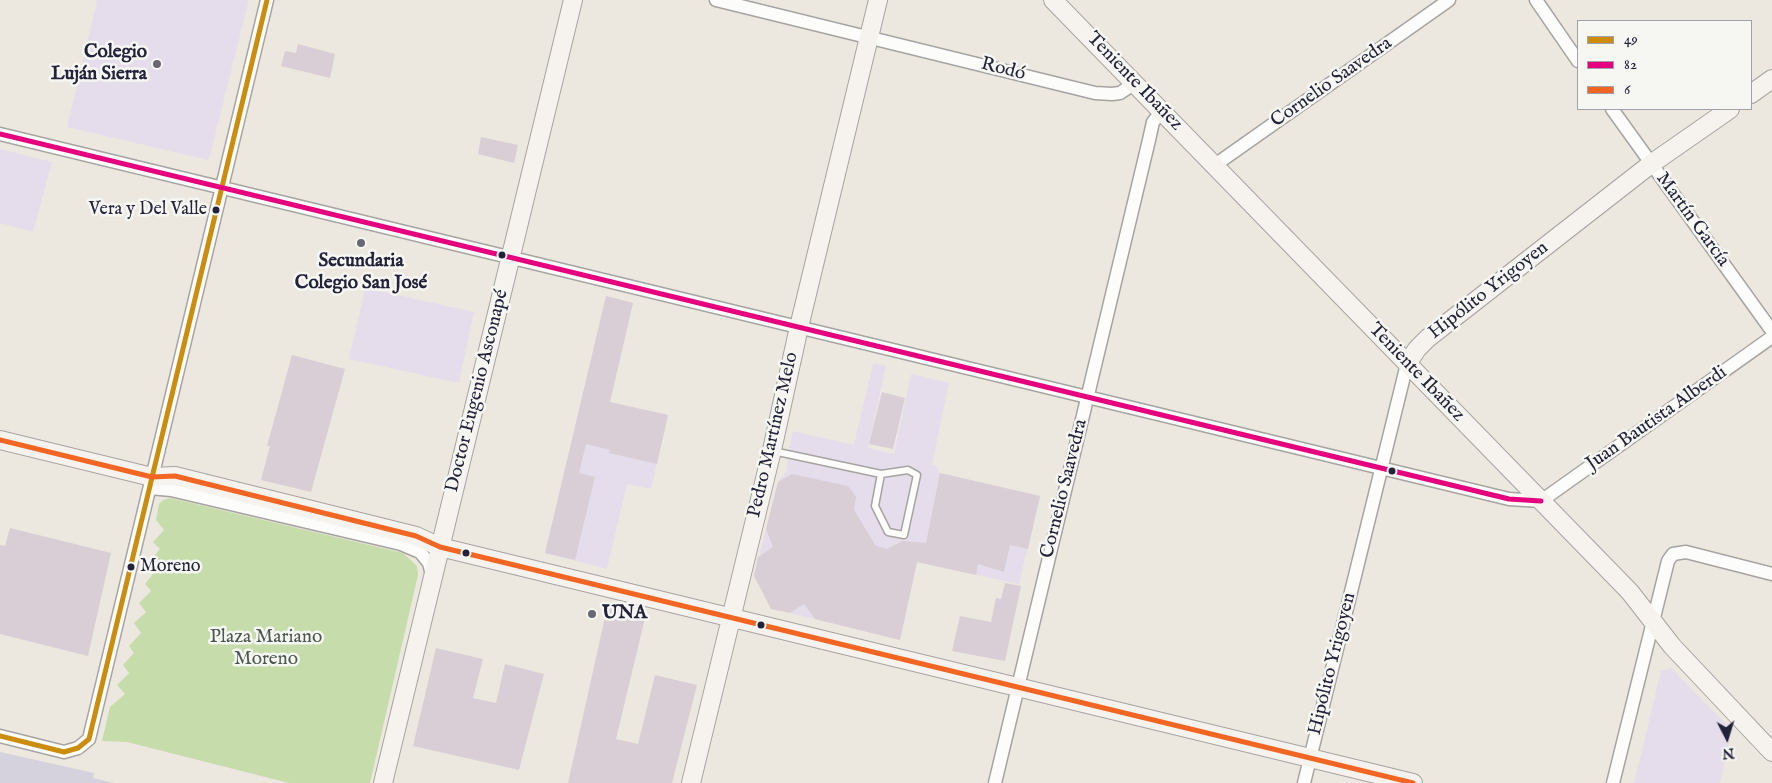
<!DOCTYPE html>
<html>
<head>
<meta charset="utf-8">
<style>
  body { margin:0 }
  #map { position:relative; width:1772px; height:783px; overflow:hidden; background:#ece8df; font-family:"IM FELL English",serif }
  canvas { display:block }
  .legend { position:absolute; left:1577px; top:20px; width:175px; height:90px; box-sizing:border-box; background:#f6f6f2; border:1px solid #a1a1a9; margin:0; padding:6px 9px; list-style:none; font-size:15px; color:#22223b }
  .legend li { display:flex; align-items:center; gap:10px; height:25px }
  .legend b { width:25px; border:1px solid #a1a1a9 }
  .north { position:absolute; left:1702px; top:713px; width:50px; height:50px; -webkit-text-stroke:4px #f6f6f2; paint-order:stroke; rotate:175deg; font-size:14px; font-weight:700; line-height:20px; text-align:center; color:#22223b }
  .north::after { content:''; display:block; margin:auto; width:18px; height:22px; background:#22223b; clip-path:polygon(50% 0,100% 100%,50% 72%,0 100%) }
</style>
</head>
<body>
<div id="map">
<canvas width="1772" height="783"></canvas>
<ul class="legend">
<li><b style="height:6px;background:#cc8c0c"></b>49</li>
<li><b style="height:6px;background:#e5007d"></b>82</li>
<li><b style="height:6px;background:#f26522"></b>6</li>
</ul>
<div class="north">N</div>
</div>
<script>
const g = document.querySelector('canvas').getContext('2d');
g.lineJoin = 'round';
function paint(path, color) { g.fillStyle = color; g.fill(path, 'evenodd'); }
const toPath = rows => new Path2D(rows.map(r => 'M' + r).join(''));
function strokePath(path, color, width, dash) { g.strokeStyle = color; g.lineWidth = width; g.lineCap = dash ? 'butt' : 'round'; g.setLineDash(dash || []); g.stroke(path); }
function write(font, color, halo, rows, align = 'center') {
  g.font = font + ' "IM FELL English",serif'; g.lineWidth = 5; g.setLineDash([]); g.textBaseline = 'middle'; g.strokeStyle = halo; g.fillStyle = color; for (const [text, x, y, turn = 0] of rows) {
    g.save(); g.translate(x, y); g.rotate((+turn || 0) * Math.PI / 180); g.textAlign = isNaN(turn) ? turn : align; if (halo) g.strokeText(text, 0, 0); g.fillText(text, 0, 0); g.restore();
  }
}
paint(toPath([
  [97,0,249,0,209,160,67,127],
  [0,149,52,162,33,232,0,223],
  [365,288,474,312,459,383,349,359],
  [606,296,633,303,610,402,668,415,651,489,627,484,607,569,545,553],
  [873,363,886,366,868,448,894,454,911,374,949,383,932,465,936,466,940,473,1040,496,1019,584,917,562,900,640,790,613,754,576,778,482,787,470,788,454,793,431,854,445],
  [1671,668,1732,730,1720,783,1634,783,1661,671]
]), '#e5ddeb');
paint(toPath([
  [0,752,94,773,93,778,114,783,0,783]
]), '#d5d2dd');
paint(toPath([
  [170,498,403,553,417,566,418,575,370,783,289,783,127,742,102,741,110,707,125,694,117,685,129,673,123,665,134,653,129,646,141,633,134,623,146,612,139,603,151,591,145,584,156,570,149,562,160,549,153,542,164,530,156,520,159,504,163,500]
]), '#c6dcab');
paint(toPath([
  [298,44,335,54,330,78,281,66,285,51,296,53],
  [481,137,518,145,514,163,478,154],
  [606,296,633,303,610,402,668,415,657,464,609,453,610,450,586,444,579,473,595,477,575,560,545,553],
  [292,355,345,369,311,492,261,480,270,446,267,446],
  [882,392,905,398,893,449,869,444],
  [940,473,1040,496,1028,549,1010,545,1004,572,978,564,976,575,917,562,900,640,815,619,804,604,790,613,771,609,754,576,758,557,773,547,766,529,778,482,792,474,848,486,856,497,854,510,876,546,887,549,902,541,926,543],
  [10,528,111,553,88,656,0,634,0,545,5,546],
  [1005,583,1021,586,1005,661,952,651,960,616,991,622,996,598,1001,599],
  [608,604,646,614,616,739,638,744,655,675,697,685,672,783,568,783],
  [436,648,483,659,473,698,496,703,505,664,544,674,519,770,413,746]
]), '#d9ced5');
const lane = toPath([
  [773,451,881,474,875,506,888,532,904,535,917,475,908,470,881,474]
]);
const street = toPath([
  [716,0,1095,93,1112,94,1120,93,1135,83],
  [1536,0,1578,61],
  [1612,109,1772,331],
  [0,134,1509,499,1541,501,1772,337],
  [1215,165,1449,0],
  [150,488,171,490,401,544,420,552,429,563,432,575],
  [0,736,64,752,78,748,89,739,267,0],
  [995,783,1149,140,1153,122,1162,111],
  [1304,783,1407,364],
  [1613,783,1668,561,1673,554,1686,552,1772,574]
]);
const secondary = toPath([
  [1053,0,1630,592,1672,646,1772,752],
  [1751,94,1772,79],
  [1407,364,1417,349,1428,338,1651,164,1730,109],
  [0,440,152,477,175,476,416,536,440,547,1413,783],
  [383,783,573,0],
  [691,783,772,450,799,327,878,0]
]);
strokePath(lane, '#a6a3a1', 9);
strokePath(street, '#a6a3a1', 15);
strokePath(secondary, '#a6a3a1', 20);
strokePath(lane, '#fcfcfa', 6);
strokePath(street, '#fcfcfa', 12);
strokePath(secondary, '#f6f3ef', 18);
strokePath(toPath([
  [0,736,64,752,78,748,89,739,267,0]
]), '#cc8c0c', 5);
strokePath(toPath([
  [0,134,1509,499,1541,501]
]), '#e5007d', 5);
strokePath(toPath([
  [0,440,152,477,175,476,416,536,440,547,1413,783]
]), '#f26522', 5);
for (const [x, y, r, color] of [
  [157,64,5,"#696774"],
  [216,210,4.5,"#22223b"],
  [361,243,5,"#696774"],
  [502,255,4.5,"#22223b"],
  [1392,471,4.5,"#22223b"],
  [466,553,4.5,"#22223b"],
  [131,567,4.5,"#22223b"],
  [592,614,5,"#696774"],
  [761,625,4.5,"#22223b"]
]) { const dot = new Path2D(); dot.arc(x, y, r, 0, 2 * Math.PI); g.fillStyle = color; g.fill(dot); strokePath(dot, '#f6f6f2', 2); }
write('18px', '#22223b', '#f6f6f2', [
  ["Vera y Del Valle",207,210],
  ["Moreno",140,567,"left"]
], 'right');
write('bold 19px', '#22223b', '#f6f6f2', [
  ["Colegio",147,53],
  ["Luján Sierra",147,75],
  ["Secundaria",361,262,"center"],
  ["Colegio San José",361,284,"center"],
  ["UNA",602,614,"left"]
], 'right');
write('19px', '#22223b', '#f6f6f2', [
  ["Rodó",1003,70,14],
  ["Teniente Ibañez",1134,82,46],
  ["Cornelio Saavedra",1332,83,-35],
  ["Martín García",1692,220,54],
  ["Hipólito Yrigoyen",1489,291,-38],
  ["Teniente Ibañez",1416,373,46],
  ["Doctor Eugenio Asconapé",478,391,-76],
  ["Juan Bautista Alberdi",1657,419,-35],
  ["Pedro Martínez Melo",774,435,-77],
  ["Cornelio Saavedra",1065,489,-76],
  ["Hipólito Yrigoyen",1333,664,-76]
]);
write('19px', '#4a5750', '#f6f6f2', [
  ["Plaza Mariano",266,638],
  ["Moreno",266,660]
]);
</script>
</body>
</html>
